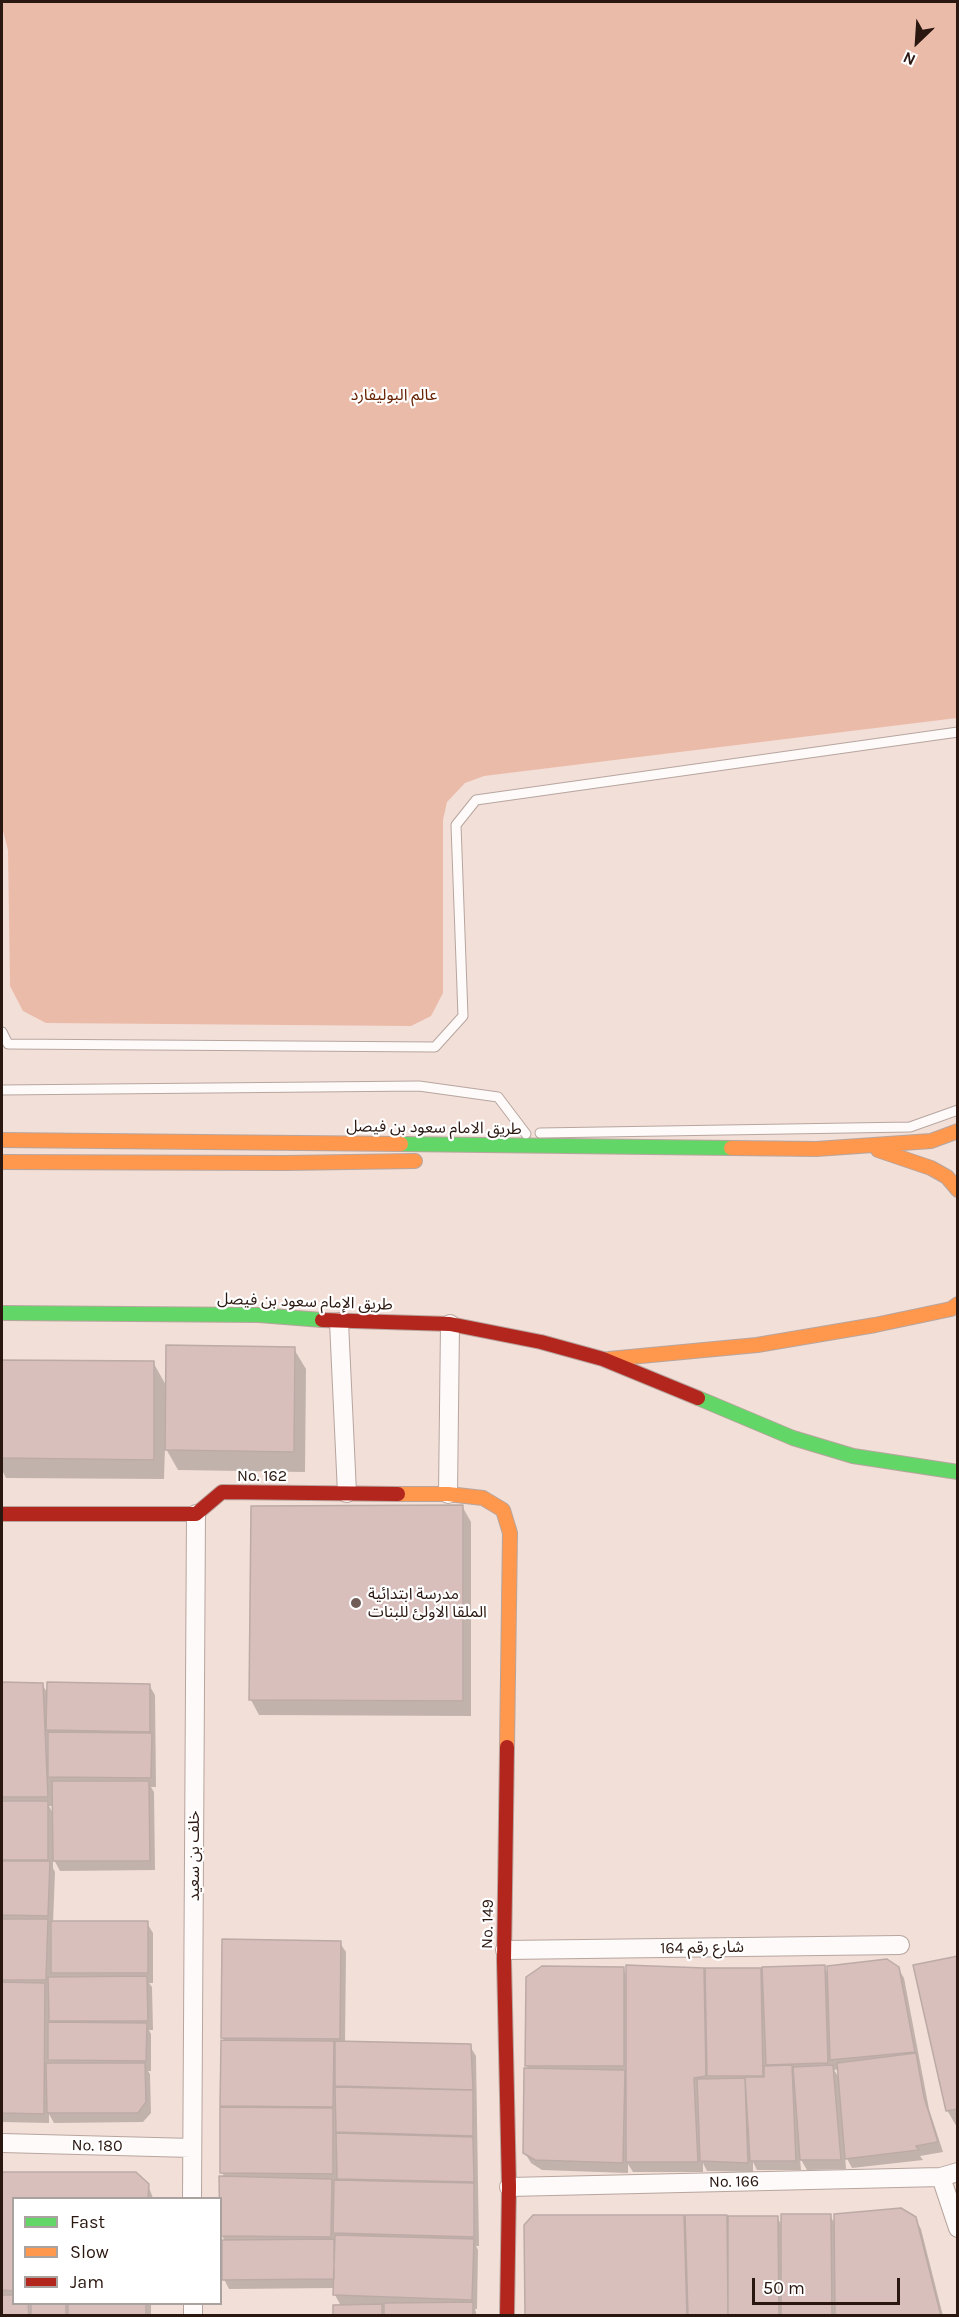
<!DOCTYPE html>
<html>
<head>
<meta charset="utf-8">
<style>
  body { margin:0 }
  #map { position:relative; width:959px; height:2317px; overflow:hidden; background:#f2dfd8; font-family:Karla,sans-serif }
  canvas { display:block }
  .frame { position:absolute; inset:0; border:3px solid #2a1710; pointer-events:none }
  .legend { position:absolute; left:12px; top:2197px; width:210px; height:108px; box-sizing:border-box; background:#fff; border:2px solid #aaa29f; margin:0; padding:8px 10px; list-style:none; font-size:18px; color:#2a1710 }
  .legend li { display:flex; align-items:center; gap:12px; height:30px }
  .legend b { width:30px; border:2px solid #aaa29f }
  .north { position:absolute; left:887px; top:12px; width:60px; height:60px; -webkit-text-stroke:4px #fff; paint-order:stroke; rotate:205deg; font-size:16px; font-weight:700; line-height:24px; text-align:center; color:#2a1710 }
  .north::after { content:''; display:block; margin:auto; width:21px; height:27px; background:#2a1710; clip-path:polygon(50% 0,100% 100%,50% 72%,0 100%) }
  .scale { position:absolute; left:752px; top:2278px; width:148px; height:27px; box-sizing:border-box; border:3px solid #2a1710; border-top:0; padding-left:8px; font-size:18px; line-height:21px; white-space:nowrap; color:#2a1710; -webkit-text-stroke:4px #fff; paint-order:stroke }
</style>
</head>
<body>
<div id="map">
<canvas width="959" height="2317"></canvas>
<div class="frame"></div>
<ul class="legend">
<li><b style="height:8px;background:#63d668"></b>Fast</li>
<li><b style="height:8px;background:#ff974d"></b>Slow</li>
<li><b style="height:8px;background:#b3261e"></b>Jam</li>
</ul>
<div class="north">N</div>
<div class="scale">50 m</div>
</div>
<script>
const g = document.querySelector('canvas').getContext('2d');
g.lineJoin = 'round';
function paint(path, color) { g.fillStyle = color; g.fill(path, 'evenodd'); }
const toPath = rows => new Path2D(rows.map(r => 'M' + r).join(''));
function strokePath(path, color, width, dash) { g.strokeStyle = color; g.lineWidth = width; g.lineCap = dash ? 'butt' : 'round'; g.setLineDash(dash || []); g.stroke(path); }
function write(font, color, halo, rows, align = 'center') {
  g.font = font + ' Karla,"Noto Sans Arabic",sans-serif'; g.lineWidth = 4.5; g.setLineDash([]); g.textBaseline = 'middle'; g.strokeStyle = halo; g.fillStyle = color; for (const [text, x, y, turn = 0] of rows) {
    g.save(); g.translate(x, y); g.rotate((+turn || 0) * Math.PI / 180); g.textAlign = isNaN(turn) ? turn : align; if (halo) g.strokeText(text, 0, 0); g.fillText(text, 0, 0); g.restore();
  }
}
paint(toPath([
  [2,2,957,2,957,718,484,776,465,783,447,802,443,820,443,993,431,1016,411,1026,46,1023,23,1011,10,986,8,850,2,827]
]), '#ebbba9');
paint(toPath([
  [294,1349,306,1369,305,1472,178,1470,165,1447,164,1479,6,1478,2,1470,2,1361,153,1362,167,1387],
  [462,1506,471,1522,471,1716,259,1715,251,1700],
  [2,1684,42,1684,48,1694,149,1685,155,1695,156,1787,151,1787,154,1792,155,1870,60,1871,53,1858,53,1868,55,1872,53,1923,147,1923,153,1933,153,1983,149,1983,152,1987,153,2030,149,2030,151,2034,151,2071,148,2071,150,2074,151,2113,143,2122,54,2123,49,2114,49,2123,2,2122],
  [49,1806,53,1806,54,1815],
  [340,1943,346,1952,345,2044,470,2046,476,2056,479,2246,476,2246,478,2250,477,2309,475,2309,477,2316,334,2316,341,2306,335,2295,335,2288,229,2289,224,2279,225,2241,222,2236,224,2177,222,2172,222,2042,225,2042,222,2037],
  [958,1957,958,2129,947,2110],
  [824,1967,829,1976,898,1968,904,1978,929,2109,943,2152,920,2156,923,2160,852,2168,845,2155,846,2169,807,2170,800,2158,801,2170,757,2170,753,2162,753,2172,707,2171,703,2163,703,2172,633,2172,628,2164,628,2173,542,2170,531,2163,525,2153,529,2069,526,2065,623,1969,627,1976,704,1970,760,1969,764,1976],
  [839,2069,840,2079,834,2070],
  [135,2173,148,2185,153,2198,14,2198,14,2304,151,2304,151,2316,2,2316,2,2174],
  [683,2216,687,2222,687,2216,777,2217,782,2226,830,2216,836,2225,915,2218,921,2229,943,2316,526,2316]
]), '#0003');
const building = toPath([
  [166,1345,295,1347,294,1452,165,1450,166,1345],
  [2,1360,154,1361,154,1460,2,1458,2,1360],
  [463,1505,463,1701,249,1700,251,1506,463,1505],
  [2,1682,43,1683,48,1797,2,1797,2,1682],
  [47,1682,150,1684,150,1732,46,1730,47,1682],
  [48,1732,152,1733,151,1778,48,1777,48,1732],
  [52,1781,149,1781,150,1861,53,1861,52,1781],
  [2,1801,48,1801,48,1860,2,1860,2,1801],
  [2,1861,50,1861,48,1916,2,1915,2,1861],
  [2,1919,48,1919,46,1980,2,1980,2,1919],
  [51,1921,148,1921,148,1973,51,1973,51,1921],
  [222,1939,341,1941,340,2039,221,2038,222,1939],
  [958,1956,958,2109,946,2111,913,1965,958,1956],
  [887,1959,899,1967,915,2052,830,2060,827,1966,887,1959],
  [626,1965,704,1968,706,2076,694,2078,698,2162,626,2162,626,1965],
  [825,1965,828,2063,766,2065,762,1967,825,1965],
  [542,1966,624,1967,624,2066,525,2066,526,1977,542,1966],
  [705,1968,761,1968,763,2076,707,2076,705,1968],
  [147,1976,148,2021,49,2021,48,1977,147,1976],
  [2,1982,45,1983,44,2114,2,2113,2,1982],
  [48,2022,147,2023,146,2061,48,2060,48,2022],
  [221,2040,334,2041,333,2107,220,2106,221,2040],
  [335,2041,471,2044,473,2090,335,2086,335,2041],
  [916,2053,924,2097,938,2142,916,2146,919,2150,845,2159,837,2063,916,2053],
  [46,2063,145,2063,146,2102,138,2113,47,2113,46,2063],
  [792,2065,796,2161,750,2161,745,2077,764,2077,764,2066,792,2065],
  [833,2065,841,2160,800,2160,793,2067,833,2065],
  [524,2068,625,2070,623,2163,535,2160,523,2153,524,2068],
  [745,2078,748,2163,700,2161,697,2079,745,2078],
  [335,2087,473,2090,473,2136,336,2132,335,2087],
  [220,2107,333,2108,333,2174,220,2173,220,2107],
  [336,2133,473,2137,474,2182,337,2179,336,2133],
  [2,2172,136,2172,149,2184,148,2198,14,2198,14,2291,2,2290,2,2172],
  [219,2176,332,2179,331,2237,220,2236,219,2176],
  [334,2180,474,2183,474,2237,333,2233,334,2180],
  [901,2208,916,2217,941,2316,835,2316,834,2214,901,2208],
  [781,2214,831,2214,832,2316,781,2316,781,2214],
  [533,2215,684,2215,687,2316,525,2316,524,2225,533,2215],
  [685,2215,727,2215,728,2316,688,2316,685,2215],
  [728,2216,778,2216,779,2316,728,2316,728,2216],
  [335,2235,474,2239,472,2300,333,2295,335,2235],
  [334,2239,334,2279,222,2280,222,2240,334,2239],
  [2,2295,14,2295,14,2304,28,2304,29,2316,2,2316,2,2295],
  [473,2302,473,2316,384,2316,384,2303,473,2302],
  [31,2304,66,2304,66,2316,31,2316,31,2304],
  [68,2304,146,2304,146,2316,68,2316,68,2304],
  [382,2304,382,2316,333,2316,333,2305,382,2304]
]);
paint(building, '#d8bfbc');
strokePath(building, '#bcaaa6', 1.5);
const lane = toPath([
  [2,1032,8,1044,435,1047,463,1016,456,825,476,800,958,732],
  [2,1090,419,1086,498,1097,526,1134],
  [540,1133,910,1127,958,1110]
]);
const street = toPath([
  [339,1322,347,1493],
  [448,1494,450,1324],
  [505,1950,900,1945],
  [2,2143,192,2148],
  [941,2177,958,2228],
  [509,2187,941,2177,958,2172],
  [192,2198,196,1514],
  [193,2304,193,2316]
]);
const fast = toPath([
  [401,1144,731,1148],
  [2,1313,259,1315,322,1320],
  [698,1398,793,1438,853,1456,958,1472]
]);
const slow = toPath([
  [2,1140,401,1144],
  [731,1148,816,1149,931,1141,958,1131],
  [878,1150,931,1168,947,1177,958,1190],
  [2,1162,285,1163,415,1161],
  [609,1359,757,1345,875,1325,951,1309,958,1304],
  [398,1494,448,1494,483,1498,503,1510,510,1533,507,1747]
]);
const jam = toPath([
  [322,1320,450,1324,541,1342,603,1359,698,1398],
  [2,1514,196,1514,222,1492,398,1494],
  [507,1747,504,1960,509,2187,507,2316]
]);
strokePath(lane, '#b7a59e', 11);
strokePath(street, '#b7a59e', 20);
strokePath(fast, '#b7a59e', 16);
strokePath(slow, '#b7a59e', 16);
strokePath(jam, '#b7a59e', 16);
strokePath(lane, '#fdfaf9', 9);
strokePath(street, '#fdfaf9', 18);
strokePath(fast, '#63d668', 14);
strokePath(slow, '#ff974d', 14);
strokePath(jam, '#b3261e', 14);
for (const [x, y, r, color] of [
  [356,1603,6,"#705d56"]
]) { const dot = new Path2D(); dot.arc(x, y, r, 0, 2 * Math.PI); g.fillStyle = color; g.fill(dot); strokePath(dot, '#fff', 2); }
write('16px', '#672000', '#fff', [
  ["عالم البوليفارد",394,395]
]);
write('16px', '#2a1710', '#fff', [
  ["طريق الامام سعود بن فيصل",434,1128,1],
  ["طريق الإمام سعود بن فيصل",305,1302,2],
  ["No. 162",262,1476],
  ["خلف بن سعيد",194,1856,-90],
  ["No. 149",488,1924,-89],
  ["شارع رقم 164",702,1948,-1],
  ["No. 180",97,2146,1],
  ["No. 166",734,2182,-1]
]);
write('16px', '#2a1710', '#fff', [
  ["مدرسة ابتدائية",368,1594],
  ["الملقا الاولئ للبنات",368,1612]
], 'left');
</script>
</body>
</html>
